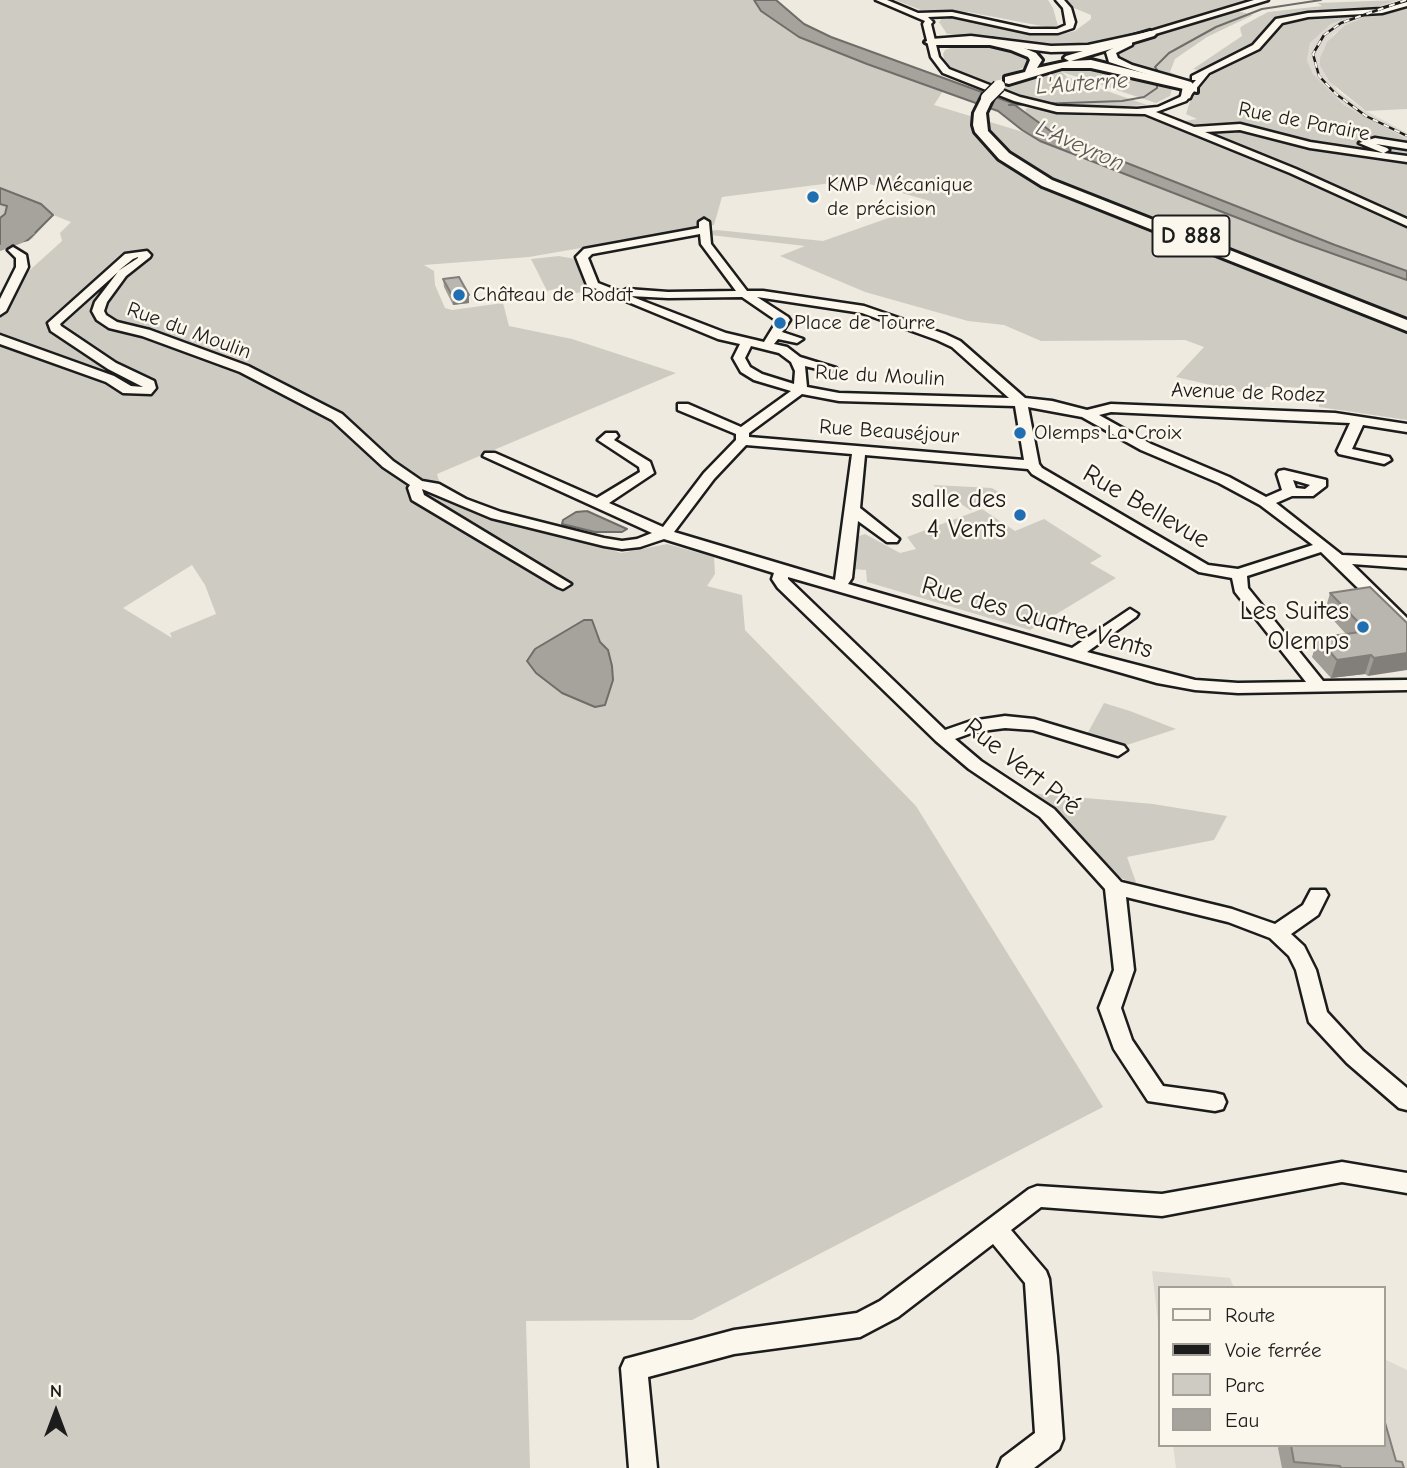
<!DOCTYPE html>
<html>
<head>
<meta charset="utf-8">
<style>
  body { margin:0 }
  #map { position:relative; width:1407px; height:1468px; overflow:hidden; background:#eeeadf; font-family:"Comic Neue",sans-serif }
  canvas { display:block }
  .legend { position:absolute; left:1158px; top:1286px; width:228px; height:161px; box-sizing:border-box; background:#fbf7ec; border:2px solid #a29f99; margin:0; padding:9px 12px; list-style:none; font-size:21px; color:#1c1c1c }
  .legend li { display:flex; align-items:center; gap:14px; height:35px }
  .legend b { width:35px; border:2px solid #a29f99 }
  .north { position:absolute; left:21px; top:1377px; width:70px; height:70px; -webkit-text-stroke:5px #fbf7ec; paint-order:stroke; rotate:0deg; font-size:19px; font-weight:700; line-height:28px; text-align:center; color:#1c1c1c }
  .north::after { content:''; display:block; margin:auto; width:24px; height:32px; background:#1c1c1c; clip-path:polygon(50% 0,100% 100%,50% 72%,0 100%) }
</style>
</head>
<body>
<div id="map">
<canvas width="1407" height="1468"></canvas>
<ul class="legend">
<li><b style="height:9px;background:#fbf7ec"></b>Route</li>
<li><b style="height:9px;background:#1c1c1c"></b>Voie ferrée</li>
<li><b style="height:19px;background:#ceccc2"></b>Parc</li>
<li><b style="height:19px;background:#a6a39d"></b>Eau</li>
</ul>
<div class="north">N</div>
</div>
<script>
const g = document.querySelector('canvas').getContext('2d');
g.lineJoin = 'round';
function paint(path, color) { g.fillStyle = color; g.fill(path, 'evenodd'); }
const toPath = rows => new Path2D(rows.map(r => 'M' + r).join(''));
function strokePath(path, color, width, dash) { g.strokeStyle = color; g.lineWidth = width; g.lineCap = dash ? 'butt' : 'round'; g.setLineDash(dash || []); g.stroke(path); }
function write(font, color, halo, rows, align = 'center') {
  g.font = font + ' "Comic Neue",sans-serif'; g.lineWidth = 5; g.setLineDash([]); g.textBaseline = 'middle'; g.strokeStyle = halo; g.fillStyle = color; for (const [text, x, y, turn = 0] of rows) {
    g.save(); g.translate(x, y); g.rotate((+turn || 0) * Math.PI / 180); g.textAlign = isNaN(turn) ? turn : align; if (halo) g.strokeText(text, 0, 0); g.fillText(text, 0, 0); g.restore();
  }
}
paint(toPath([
  [1397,0,1407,2,1356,20,1334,34,1323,50,1320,66,1339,92,1366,111,1407,133,1407,139,1344,105,1313,74,1307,60,1310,43,1331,24],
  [1152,1271,1230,1278,1234,1288,1160,1288,1160,1339],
  [1384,1359,1407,1370,1407,1468,1176,1468,1173,1445,1384,1445]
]), '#dedad1');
paint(toPath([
  [0,0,754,0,761,11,867,64,943,91,934,105,1145,169,1056,135,1031,119,1025,110,1027,108,1090,116,1140,115,1166,124,1197,119,1186,114,1191,98,1213,73,1193,69,1242,36,1240,28,1242,26,1268,12,1322,6,1317,3,1397,0,1331,24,1310,43,1307,60,1313,74,1344,105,1407,139,1407,420,1319,407,1318,388,1266,387,1262,397,1176,377,1204,347,1185,340,1041,341,1004,325,968,321,865,292,780,256,805,246,710,235,710,231,717,230,823,241,934,202,855,180,722,197,714,225,529,257,424,265,434,271,435,285,445,308,452,310,503,303,509,326,572,339,676,373,437,474,440,484,486,506,621,553,667,544,714,557,715,574,707,586,742,595,745,630,916,806,1103,1107,692,1320,526,1321,530,1468,0,1468,0,319,21,278,62,241,60,233,71,222,53,215,32,239,0,251],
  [192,565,205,585,216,614,170,633,172,638,123,608],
  [895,0,1048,0,1053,8,1058,26,1047,27,968,12,921,10],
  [1067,0,1255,0,1166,27,1094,45,1066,48,1009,39,947,34,939,22,943,17,962,17,1027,34,1056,35,1075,31,1091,19,1091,15,1074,8],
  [1407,4,1407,109,1366,111,1330,82,1320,66,1320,58,1327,42,1344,26,1368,15],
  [1238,11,1253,15,1207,37,1175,59,1170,72,1184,78,1134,67,1116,57,1115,52,1130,44],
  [962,44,1002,46,1024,55,1030,64,990,85,951,70,945,63,943,54,945,50],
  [1063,66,1101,66,1172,89,1170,96,1156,103,1062,72,1067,77,1147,105,1078,109,1044,103,1003,88],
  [559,256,575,259,586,291,572,294,559,288,547,291,531,259],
  [933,485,992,488,1005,496,970,510],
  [982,509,1015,531,1044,519,1102,556,1090,563,1116,578,1030,630,867,582,866,570,853,569,856,537,865,534,900,553,916,549,907,537],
  [1104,703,1130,711,1176,729,1127,745,1086,736],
  [1030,793,1153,804,1227,816,1214,840,1127,857,1137,885,1110,873,1057,815]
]), '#ceccc2');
const water = toPath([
  [754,0,776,0,804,24,831,37,1012,103,1056,135,1335,245,1407,271,1407,280,1297,241,1040,141,1022,130,998,111,867,64,799,37,761,11,754,0],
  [0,188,41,204,53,215,28,240,0,247,0,218,5,214,7,206,0,204,0,188],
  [587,511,627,529,622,532,595,532,562,524,563,520,576,512,587,511],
  [584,620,592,620,600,642,608,650,612,666,613,680,605,705,595,707,562,693,536,673,527,661,535,649,584,620]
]);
paint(water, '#a6a39d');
strokePath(water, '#6f6d69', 2);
strokePath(toPath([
  [1160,74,1155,67,1169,53,1216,27,1262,9,1321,0],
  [1009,105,1122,101,1144,97,1157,88,1157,82]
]), '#6f6d69', 2);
paint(toPath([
  [30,230,35,233,22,243,0,251,0,245,30,230]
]), '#a6a39d');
const minor = toPath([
  [876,0,887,0,918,13,952,12,1030,29,1057,29,1066,25,1063,8,1056,0,1064,0,1071,8,1075,22,1073,28,1058,33,1030,33,952,16,928,17,933,22,931,24,939,57,949,69,1020,97,1057,106,1137,109,1158,107,1180,97,1196,80,1192,80,1192,76,1253,45,1276,19,1308,13,1382,9,1407,2,1407,6,1382,13,1308,17,1282,23,1259,49,1209,73,1186,101,1156,112,1194,127,1240,124,1310,142,1383,153,1359,143,1375,138,1407,143,1407,149,1376,144,1387,148,1389,150,1384,153,1407,156,1407,162,1310,148,1240,130,1205,132,1296,169,1407,219,1407,226,1290,173,1145,114,1057,112,1014,101,943,73,931,57,923,24,925,21,876,0],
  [704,219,709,222,711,244,747,291,763,291,864,306,945,334,960,341,1025,398,1052,401,1087,410,1111,404,1335,413,1407,424,1407,432,1363,425,1352,449,1389,457,1391,460,1384,464,1339,454,1337,451,1350,423,1111,412,1099,415,1151,444,1229,477,1266,497,1282,490,1277,474,1279,471,1284,470,1326,480,1326,486,1313,496,1292,496,1276,503,1342,555,1407,558,1407,568,1352,564,1407,618,1407,632,1401,630,1321,552,1247,576,1248,588,1323,681,1407,680,1407,690,1238,693,1195,690,1157,683,788,577,788,579,945,730,971,721,1005,716,1034,719,1124,746,1127,750,1118,756,1033,730,1005,728,974,732,955,739,981,761,1054,809,1121,882,1232,909,1275,924,1303,905,1311,890,1325,890,1328,895,1318,915,1291,934,1304,946,1316,970,1327,1012,1363,1051,1407,1088,1407,1110,1399,1108,1347,1063,1309,1022,1296,970,1289,956,1270,938,1228,922,1126,897,1134,970,1121,1008,1132,1040,1163,1086,1215,1093,1223,1095,1226,1102,1223,1109,1215,1111,1148,1101,1114,1049,1099,1008,1114,970,1105,889,1040,817,969,769,936,741,778,588,772,579,774,573,664,539,640,547,622,549,604,546,491,518,422,489,424,495,571,584,563,589,558,587,412,500,408,488,410,485,383,467,332,420,240,372,142,336,109,328,97,320,92,311,95,302,118,272,60,324,61,326,116,363,154,381,156,388,151,394,123,393,106,382,0,344,0,335,114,376,131,386,143,387,108,369,51,331,48,323,125,254,147,251,151,255,150,257,126,276,107,302,104,311,106,315,117,322,150,330,248,366,342,414,393,461,422,481,439,484,466,499,501,512,604,538,622,541,637,539,652,533,483,456,485,453,495,453,597,498,640,472,639,467,598,440,606,433,616,433,618,436,614,440,650,462,654,473,609,503,663,527,704,473,736,440,736,434,678,410,678,404,688,404,741,427,791,391,754,380,741,372,733,358,740,344,718,339,587,285,576,257,584,249,699,228,699,222,704,219],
  [700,234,701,244,736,291,668,292,627,289,621,292,598,283,588,258,592,254,700,234],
  [138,257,138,258,118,271,133,259,138,257],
  [630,296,668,298,742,297,777,321,764,342,726,333,630,296],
  [757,297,862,313,937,340,952,347,1009,398,839,393,807,387,805,366,830,372,836,368,800,357,787,347,774,344,778,339,797,343,803,339,782,332,790,320,788,317,757,297],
  [751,346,779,353,791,362,795,371,794,384,762,374,750,367,745,358,751,346],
  [802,394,839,401,1015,406,1024,460,749,437,749,433,802,394],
  [1028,407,1082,417,1141,450,1219,483,1260,505,1313,545,1238,569,1208,565,1042,468,1039,464,1028,407],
  [746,445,852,454,835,580,674,532,714,479,746,445],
  [865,455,1028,469,1032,474,1199,572,1232,578,1235,592,1306,682,1238,683,1195,680,1087,652,1136,617,1138,614,1130,609,1072,648,848,584,852,578,858,521,887,542,897,542,899,539,860,508,865,455],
  [1293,480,1310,485,1305,489,1296,488,1293,480],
  [13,247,26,255,28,267,6,311,0,315,0,299,16,267,16,258,8,250,13,247],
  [1342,1162,1407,1173,1407,1193,1342,1182,1162,1216,1041,1207,1011,1230,1046,1271,1049,1279,1057,1356,1063,1439,1059,1449,1034,1468,998,1468,1002,1458,1035,1433,1025,1283,993,1244,898,1317,860,1337,734,1354,648,1377,657,1468,629,1468,621,1368,625,1359,734,1330,857,1313,880,1301,1029,1189,1037,1186,1162,1194,1342,1162]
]);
const major = toPath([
  [1254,0,1268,0,1132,41,1132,45,1116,53,1118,58,1132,65,1191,82,1195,86,1190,98,1186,99,1181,96,1183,86,1109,62,1106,52,1120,44,1088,51,1051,52,971,42,931,45,926,42,931,39,971,36,1051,46,1088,45,1148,32,1254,0]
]);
const highway = toPath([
  [1150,31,1156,34,1154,36,1071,61,1091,60,1197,86,1197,92,1091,68,1062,68,1009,84,1005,83,1005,77,1025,72,1030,60,1028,57,1011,50,990,45,931,45,925,42,931,39,990,39,1014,44,1036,53,1042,60,1037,68,1069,61,1064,58,1066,56,1150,31],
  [987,94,993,98,986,113,988,131,1009,153,1052,180,1407,320,1407,331,1042,186,999,159,975,132,973,125,974,113,983,95,987,94]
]);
strokePath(minor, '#1c1c1c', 5);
strokePath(major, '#1c1c1c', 5);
strokePath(highway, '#1c1c1c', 6);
paint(minor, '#fbf7ec');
paint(major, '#fbf7ec');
paint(highway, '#fbf7ec');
const rail = toPath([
  [1406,0,1341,23,1324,35,1313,54,1319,76,1336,94,1366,116,1407,136]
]);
strokePath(rail, '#1c1c1c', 2.5);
strokePath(rail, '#fbf7ec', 2, [6]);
const highwayBridge = toPath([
  [987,98,999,86]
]);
strokePath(highwayBridge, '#1c1c1c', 15, []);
strokePath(highwayBridge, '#fbf7ec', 12);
paint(toPath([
  [443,279,469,295,469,303,453,305,444,287],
  [1330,593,1407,623,1368,676,1365,674,1331,678,1312,657,1318,638,1346,634,1325,611],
  [1280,1445,1384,1445,1396,1461,1404,1468,1282,1468,1278,1448]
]), '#9f9d96');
paint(toPath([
  [469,295,469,303,453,305,453,297],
  [1407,653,1407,670,1368,676,1374,658],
  [1371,655,1365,674,1331,678,1337,660]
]), '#827f7a');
const building = toPath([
  [459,277,469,295,453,297,443,279,459,277],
  [1370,587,1407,623,1407,653,1374,658,1371,655,1337,660,1318,638,1367,631,1330,593,1370,587],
  [1384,1419,1396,1461,1402,1462,1404,1468,1341,1468,1340,1466,1294,1462,1291,1445,1384,1445,1384,1419]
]);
paint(building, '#b9b6af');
strokePath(building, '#827f7a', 2);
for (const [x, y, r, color] of [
  [813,197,7,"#1f6fb2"],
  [459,295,7,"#1f6fb2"],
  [780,323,7,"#1f6fb2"],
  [1020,433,7,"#1f6fb2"],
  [1020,515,7,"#1f6fb2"],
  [1363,627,7,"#1f6fb2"]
]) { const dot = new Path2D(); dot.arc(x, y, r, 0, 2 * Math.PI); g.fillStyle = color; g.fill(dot); strokePath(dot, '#fbf7ec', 2.5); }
write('21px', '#1c1c1c', '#fbf7ec', [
  ["Rue de Paraire",1304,122,11],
  ["Rue du Moulin",189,331,20],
  ["Rue du Moulin",880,376,3],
  ["Avenue de Rodez",1248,393,2],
  ["Rue Beauséjour",889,432,4]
]);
write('21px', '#1c1c1c', '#fbf7ec', [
  ["KMP Mécanique",827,185],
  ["de précision",827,209],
  ["Château de Rodat",473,295],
  ["Place de Tourre",794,323],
  ["Olemps La Croix",1034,433]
], 'left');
write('italic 23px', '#5a5956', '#fbf7ec', [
  ["L'Auterne",1082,84,-4],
  ["L'Aveyron",1080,146,24]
]);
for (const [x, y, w] of [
  [1191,236,77]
]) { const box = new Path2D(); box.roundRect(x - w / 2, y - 20.5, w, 41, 5); g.fillStyle = '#fbf7ec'; g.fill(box); strokePath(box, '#1c1c1c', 2); }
write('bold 24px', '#1c1c1c', null, [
  ["D 888",1191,236]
]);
write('26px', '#1c1c1c', '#fbf7ec', [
  ["salle des",1006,500],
  ["4 Vents",1006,530],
  ["Les Suites",1349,612],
  ["Olemps",1349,642]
], 'right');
write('26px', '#1c1c1c', '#fbf7ec', [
  ["Rue Bellevue",1146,507,30],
  ["Rue des Quatre Vents",1037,618,16],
  ["Rue Vert Pré",1022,767,38]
]);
</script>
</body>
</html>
